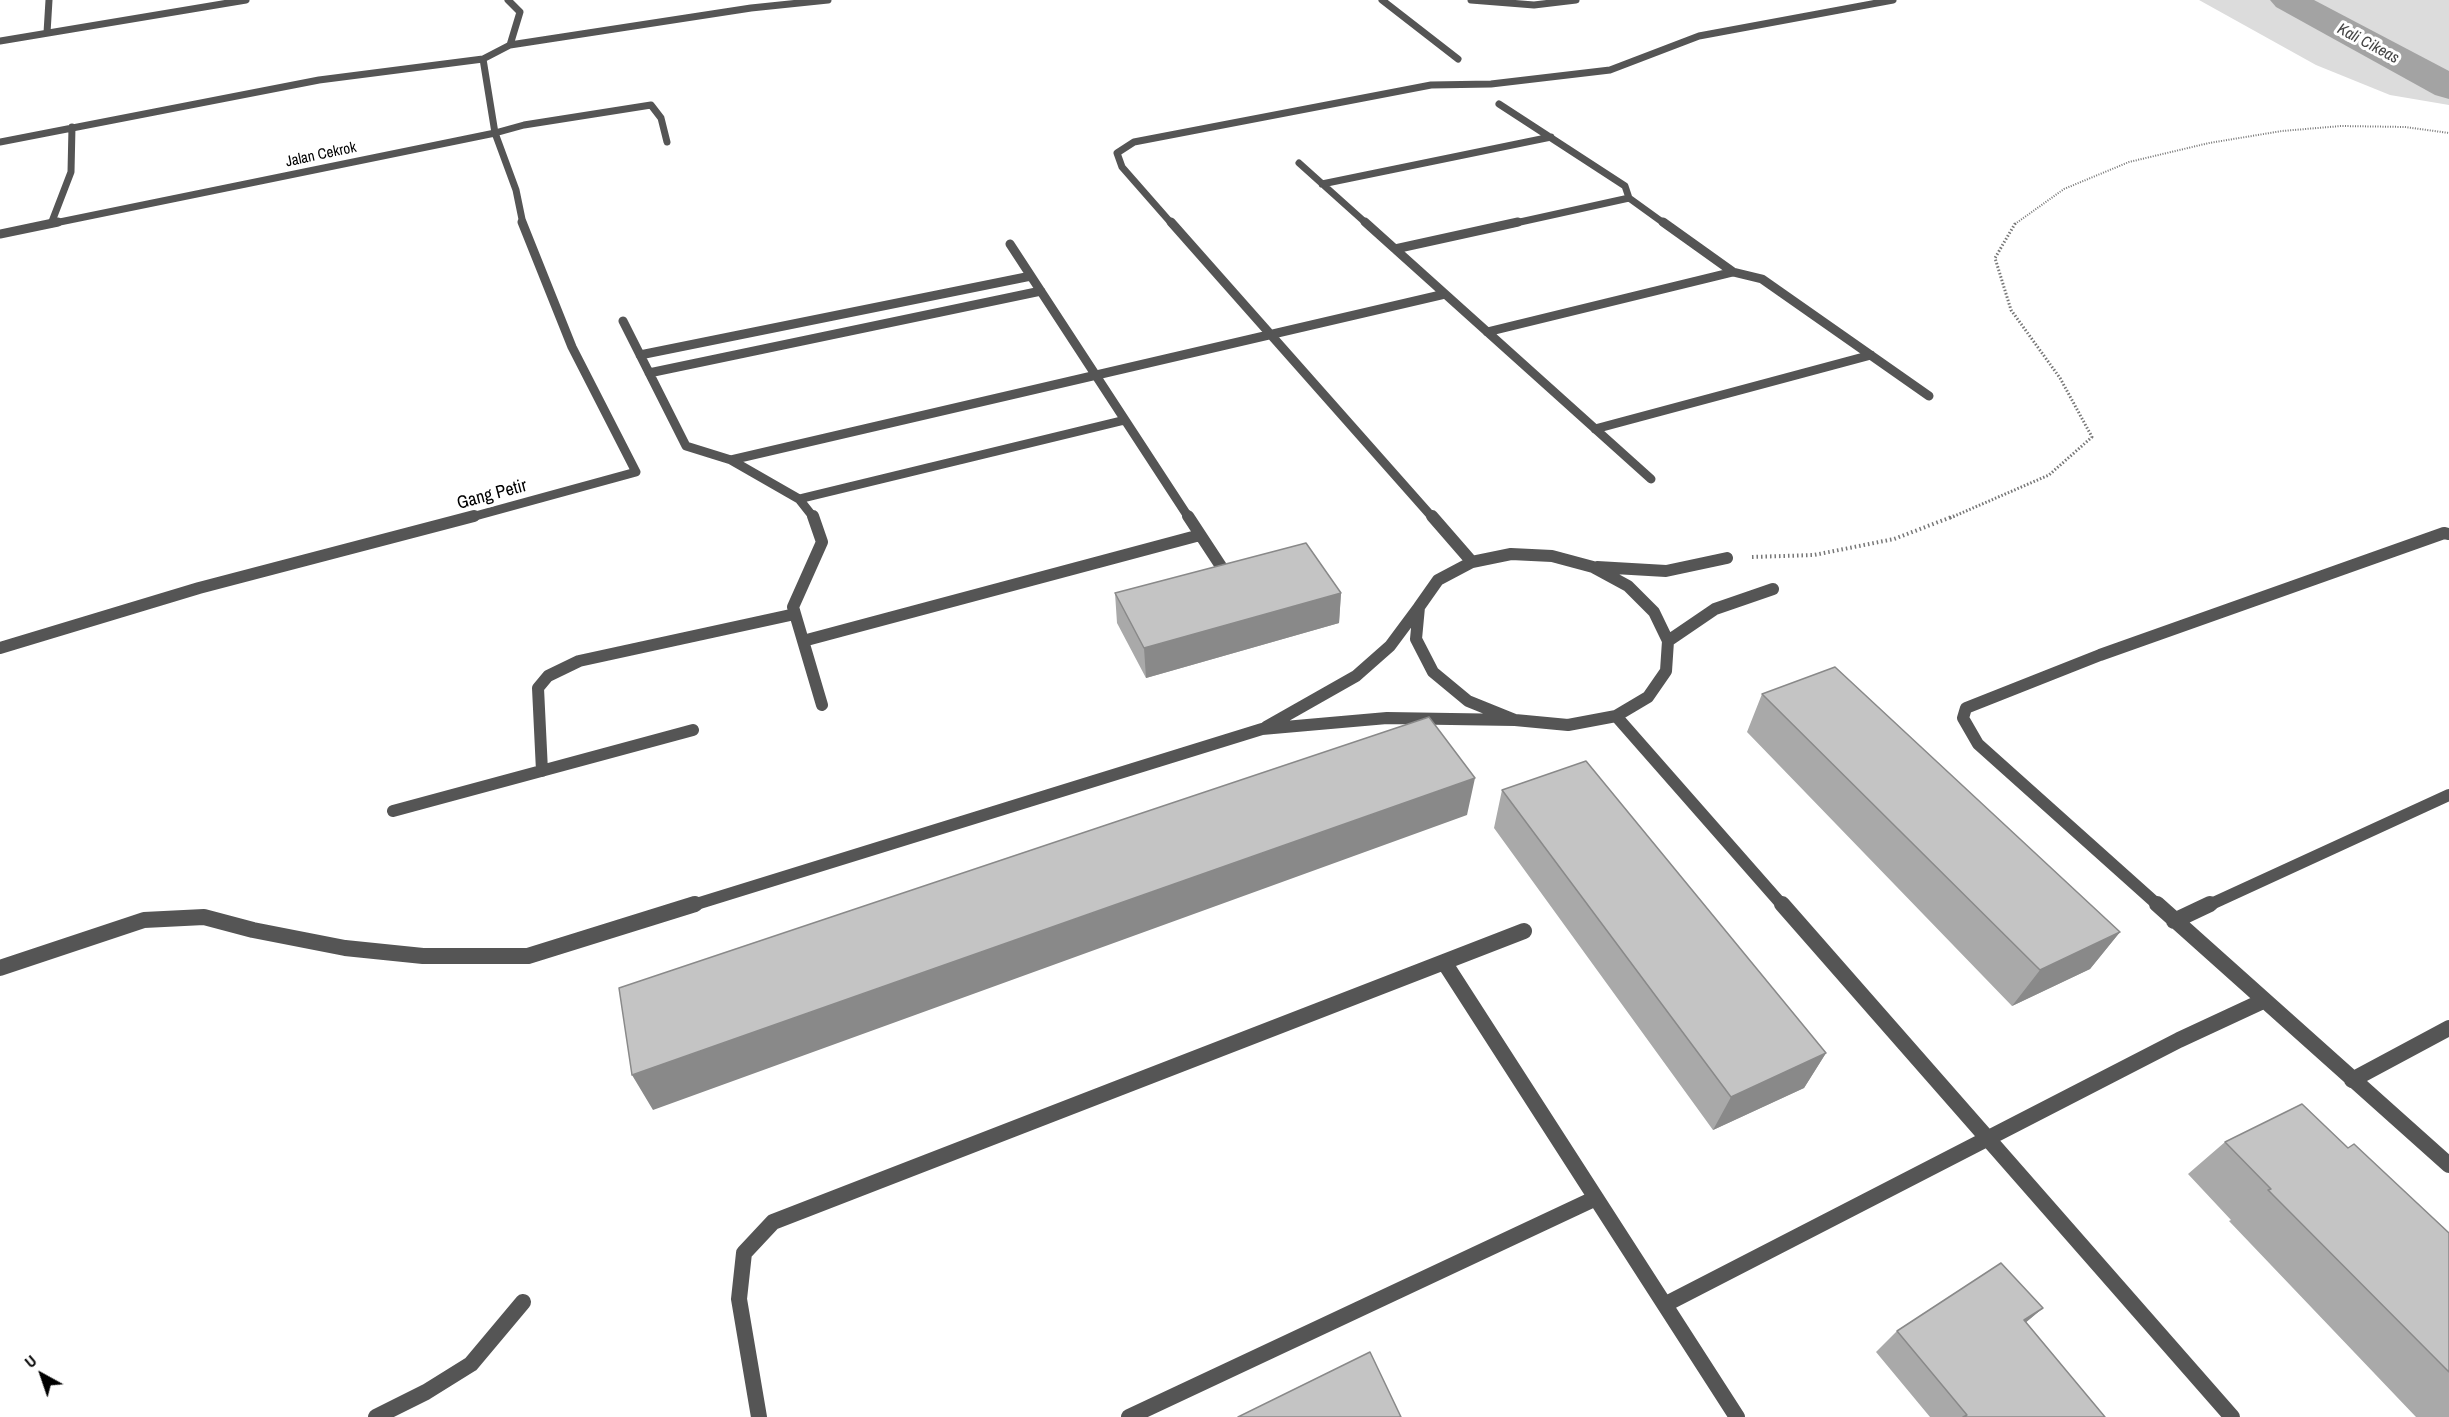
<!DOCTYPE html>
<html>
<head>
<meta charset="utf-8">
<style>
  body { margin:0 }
  #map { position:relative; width:2449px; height:1417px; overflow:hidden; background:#fff; font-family:"Archivo Narrow",sans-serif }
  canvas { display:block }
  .north { position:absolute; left:12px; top:1345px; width:60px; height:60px; -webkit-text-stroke:4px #fff; paint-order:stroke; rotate:320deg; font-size:16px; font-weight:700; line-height:24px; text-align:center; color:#000 }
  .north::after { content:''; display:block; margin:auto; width:21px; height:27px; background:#000; clip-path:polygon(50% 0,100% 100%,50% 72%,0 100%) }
</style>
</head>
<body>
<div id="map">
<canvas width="2449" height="1417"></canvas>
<div class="north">U</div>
</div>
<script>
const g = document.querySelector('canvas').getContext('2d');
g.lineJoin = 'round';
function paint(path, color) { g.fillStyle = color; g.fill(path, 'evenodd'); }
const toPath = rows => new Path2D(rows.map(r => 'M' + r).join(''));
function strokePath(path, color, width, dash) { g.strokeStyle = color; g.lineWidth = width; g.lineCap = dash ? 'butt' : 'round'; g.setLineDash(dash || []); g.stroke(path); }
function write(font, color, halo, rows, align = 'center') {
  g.font = font + ' "Archivo Narrow",sans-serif'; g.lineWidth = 6; g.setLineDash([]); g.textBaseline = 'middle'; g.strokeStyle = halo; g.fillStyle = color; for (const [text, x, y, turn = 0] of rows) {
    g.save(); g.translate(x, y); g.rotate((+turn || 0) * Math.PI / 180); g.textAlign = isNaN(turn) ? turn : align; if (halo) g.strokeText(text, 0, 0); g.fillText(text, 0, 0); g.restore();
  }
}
paint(toPath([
  [2199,0,2449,0,2449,105,2390,95,2316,65]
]), '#dcdcdc');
paint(toPath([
  [2270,0,2314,0,2449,71,2449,99,2435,95,2276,7,2270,0]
]), '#a3a3a3');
strokePath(toPath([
  [2015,224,2064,189,2129,162,2209,143,2282,131,2341,126,2405,127,2449,133]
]), '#777', 2, [1, 1.5]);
strokePath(toPath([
  [1950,518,2049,475,2092,437,2060,378,2011,310,1995,258,2016,222]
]), '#777', 3, [1.5, 2]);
strokePath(toPath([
  [1752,557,1814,555,1894,539,1954,516]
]), '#777', 4, [1.5, 3]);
strokePath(toPath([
  [1382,0,1458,59],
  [1471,0,1534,5,1576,0],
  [47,33,49,0],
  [0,41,246,0],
  [510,45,751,8,828,0],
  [1499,104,1625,186,1629,198,1665,224],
  [0,142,319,80,483,59],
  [1299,163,1367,224],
  [1322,184,1551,137],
  [50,224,495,133,483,59,510,45,520,12,508,0],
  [51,224,71,172,72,127],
  [523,224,516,190,495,133,524,125,651,105,661,118,667,142],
  [1172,224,1122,167,1117,153,1134,142,1431,85,1491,84,1610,70,1699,36,1893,0],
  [1511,224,1629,198]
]), '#555', 7);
strokePath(toPath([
  [1171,222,1433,518],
  [1365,222,1651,479],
  [1663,222,1733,272,1762,279,1929,396],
  [0,234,58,222],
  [1010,244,1189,518],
  [1395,249,1518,222],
  [623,321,686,446,731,460,799,499,814,518],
  [1487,332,1733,272],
  [640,355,1031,276],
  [649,373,1041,291],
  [1595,429,1871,355],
  [731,460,1445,294],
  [799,499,1125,420],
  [468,518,636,472,572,347,522,222]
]), '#555', 9);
strokePath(toPath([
  [813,516,822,542,793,607,822,705],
  [1188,516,1228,577],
  [1432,516,1472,562],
  [1511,554,1552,556,1593,567,1628,586,1654,612,1668,641,1666,671,1648,697,1616,716,1568,725,1515,720,1468,701,1433,672,1416,639,1419,607,1438,580,1472,562,1511,554],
  [1597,567,1666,571,1727,558],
  [803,641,1200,535],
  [1668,641,1715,609,1773,589],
  [0,648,199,588,474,516],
  [1616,716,1783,906],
  [1266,727,1356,676,1390,646,1419,607],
  [542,771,538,688,548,676,579,661,795,614],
  [393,811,693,730],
  [690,906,1262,729,1387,718,1515,720],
  [2159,906,1978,744,1963,718,1966,708,2100,655,2444,533,2449,534],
  [2207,906,2449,795]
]), '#555', 12);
strokePath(toPath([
  [1782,904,2232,1417],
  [2157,904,2449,1165],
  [2174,921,2210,904],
  [1444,962,1737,1417],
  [0,968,144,920,204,917,253,930,345,948,423,956,528,956,695,904],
  [2352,1080,2449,1028],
  [1666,1304,2179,1040,2263,1001],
  [376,1417,426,1392,471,1364,523,1302],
  [759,1417,739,1299,744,1253,773,1222,1524,931],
  [1129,1417,1596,1198]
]), '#555', 16);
paint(toPath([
  [1115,593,1341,593,1339,623,1146,678,1117,623],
  [1762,694,2120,932,2090,969,2012,1006,1747,732],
  [1502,790,1826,1053,1804,1088,1713,1130,1494,828],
  [2225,1142,2348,1148,2449,1233,2449,1417,2416,1417,2229,1221,2231,1220,2188,1174],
  [2043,1308,2026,1322,2105,1417,1930,1417,1876,1352,1897,1331]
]), '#a9a9a9');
paint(toPath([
  [1341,593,1339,623,1146,678,1144,648],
  [1475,778,1467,815,653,1110,632,1075],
  [2120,932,2090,969,2012,1006,2040,970],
  [1826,1053,1804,1088,1713,1130,1731,1097],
  [2043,1308,2018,1329,2024,1320]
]), '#898989');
const building = toPath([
  [1306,543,1341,593,1144,648,1115,593,1306,543],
  [1835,667,2120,932,2040,970,1762,694,1835,667],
  [1429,717,1475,778,632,1075,619,988,1429,717],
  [1586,761,1826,1053,1731,1097,1502,790,1586,761],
  [2302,1104,2348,1148,2354,1144,2449,1233,2449,1372,2268,1190,2271,1189,2225,1142,2302,1104],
  [2001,1263,2043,1308,2024,1320,2105,1417,1963,1417,1967,1415,1897,1331,2001,1263],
  [1370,1352,1401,1417,1238,1417,1370,1352]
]);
paint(building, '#c4c4c4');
strokePath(building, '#898989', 1.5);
write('15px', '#000', '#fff', [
  ["Jalan Cekrok",321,155,-12]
]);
write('italic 16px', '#444', '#fff', [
  ["Kali Cikeas",2368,44,28]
]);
write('18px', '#000', '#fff', [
  ["Gang Petir",492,495,-15]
]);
</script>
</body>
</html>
